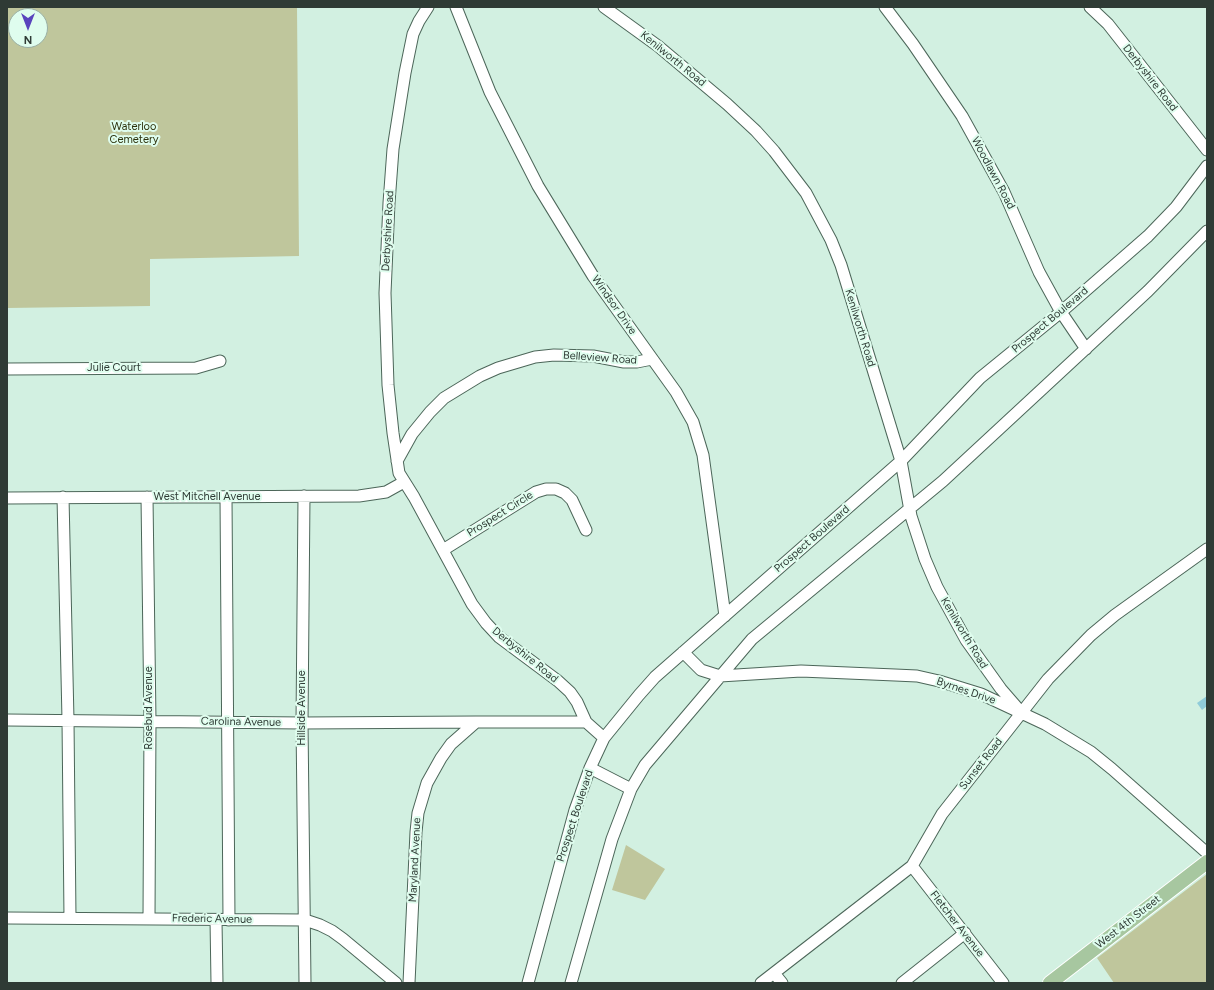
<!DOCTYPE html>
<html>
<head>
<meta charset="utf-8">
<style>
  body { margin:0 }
  #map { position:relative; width:1214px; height:990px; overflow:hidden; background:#d2f0e1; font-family:Figtree,sans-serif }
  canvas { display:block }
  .frame { position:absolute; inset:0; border:8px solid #2f3b35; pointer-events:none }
  .north { position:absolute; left:8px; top:8px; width:40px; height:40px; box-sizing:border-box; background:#dffdee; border:1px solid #99afa4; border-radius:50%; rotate:180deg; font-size:11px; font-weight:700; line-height:16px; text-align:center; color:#2f3b35 }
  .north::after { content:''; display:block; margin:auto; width:14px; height:18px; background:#5944bd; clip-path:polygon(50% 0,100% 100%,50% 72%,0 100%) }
</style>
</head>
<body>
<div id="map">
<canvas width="1214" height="990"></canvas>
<div class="frame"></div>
<div class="north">N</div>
</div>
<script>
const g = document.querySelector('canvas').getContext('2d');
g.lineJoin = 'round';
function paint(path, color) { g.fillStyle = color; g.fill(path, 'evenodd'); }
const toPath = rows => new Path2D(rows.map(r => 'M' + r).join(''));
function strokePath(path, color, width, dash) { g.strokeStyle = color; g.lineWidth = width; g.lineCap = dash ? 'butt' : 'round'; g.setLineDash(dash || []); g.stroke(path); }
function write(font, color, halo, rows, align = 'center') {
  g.font = font + ' Figtree,sans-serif'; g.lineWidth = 4; g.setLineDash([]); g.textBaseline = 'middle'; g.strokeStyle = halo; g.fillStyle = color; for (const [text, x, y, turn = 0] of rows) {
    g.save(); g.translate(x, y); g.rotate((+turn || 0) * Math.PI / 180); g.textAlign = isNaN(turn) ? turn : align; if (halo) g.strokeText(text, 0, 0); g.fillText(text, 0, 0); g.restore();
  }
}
paint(toPath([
  [7,7,297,7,299,256,150,259,150,306,7,308],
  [16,16,40,16,40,40,16,40],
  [626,845,665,869,645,900,612,890],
  [1207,874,1207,983,1114,983,1097,958]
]), '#bfc69c');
paint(toPath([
  [1207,696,1207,706,1202,710,1197,703]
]), '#90ccd9');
const minor = toPath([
  [428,7,419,21,413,34,405,73,393,149,389,203,385,293,388,385,393,433,399,473,414,497,472,604,486,623,499,637,558,681,570,692,577,702,586,722,604,738],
  [456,7,490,92,538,186,593,276,676,392,693,422,703,455,725,616],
  [604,7,658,46,727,104,756,131,774,151,806,193,831,240,841,265,901,461,911,516,925,559,937,587,966,640,1001,689,1021,712],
  [885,7,913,44,962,116,1004,192,1039,272,1061,312,1086,349],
  [1090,7,1108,24,1207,150],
  [7,369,196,368,220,361],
  [397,461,412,434,430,412,444,398,480,376,498,368,535,357,554,355,593,356,624,362,637,362,652,359],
  [304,496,302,723,305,983],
  [63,497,68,720,70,918],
  [147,497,150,721,149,918],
  [226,497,229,920],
  [7,498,359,496,386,492,404,482],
  [443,550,536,492,546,489,556,489,565,493,572,500,586,530],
  [683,652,701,670,720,676,801,671,895,675,917,676,939,681,981,694,1045,724,1091,752,1112,769,1207,853],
  [7,720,302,723,476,722],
  [590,768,631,789],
  [912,866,1003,983],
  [7,918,305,920,320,925,332,931,343,939,396,983],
  [216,920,217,983],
  [774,973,782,983],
  [409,983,416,832,418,813,427,783,441,758,451,744,476,722,586,722],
  [528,983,575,810,590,768,604,738,639,695,655,677,901,461,980,378,1061,312,1148,236,1176,207,1207,166],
  [571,983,612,839,631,789,645,765,752,639,943,481,1148,291,1207,231],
  [761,983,912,866,942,814,1048,679,1091,635,1115,615,1207,549],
  [902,983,965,933]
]);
const major = toPath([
  [1050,983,1207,862]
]);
strokePath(minor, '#4c6659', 13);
strokePath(major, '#fff', 16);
strokePath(minor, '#fff', 11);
strokePath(major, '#a7c7a0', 14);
write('11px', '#2f3b35', '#dffdee', [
  ["Kenilworth Road",673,59,39],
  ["Derbyshire Road",1150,78,52],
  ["Woodlawn Road",993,173,62],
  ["Derbyshire Road",388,231,-87],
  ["Windsor Drive",614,305,55],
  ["Prospect Boulevard",1050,320,-40],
  ["Kenilworth Road",860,328,73],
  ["Belleview Road",600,358,4],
  ["Julie Court",114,368],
  ["West Mitchell Avenue",207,497],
  ["Prospect Circle",500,514,-32],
  ["Prospect Boulevard",812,539,-41],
  ["Kenilworth Road",964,633,59],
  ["Derbyshire Road",525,655,39],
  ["Byrnes Drive",966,691,19],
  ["Rosebud Avenue",149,708,-90],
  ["Hillside Avenue",302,708,-90],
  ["Carolina Avenue",241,722,1],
  ["Sunset Road",981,764,-52],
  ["Prospect Boulevard",575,816,-72],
  ["Maryland Avenue",415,860,-87],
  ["Frederic Avenue",212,919,1],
  ["West 4th Street",1128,922,-38],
  ["Fletcher Avenue",957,924,52]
]);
write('11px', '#2d320d', '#dffdee', [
  ["Waterloo",134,127],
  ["Cemetery",134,140]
]);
</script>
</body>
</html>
